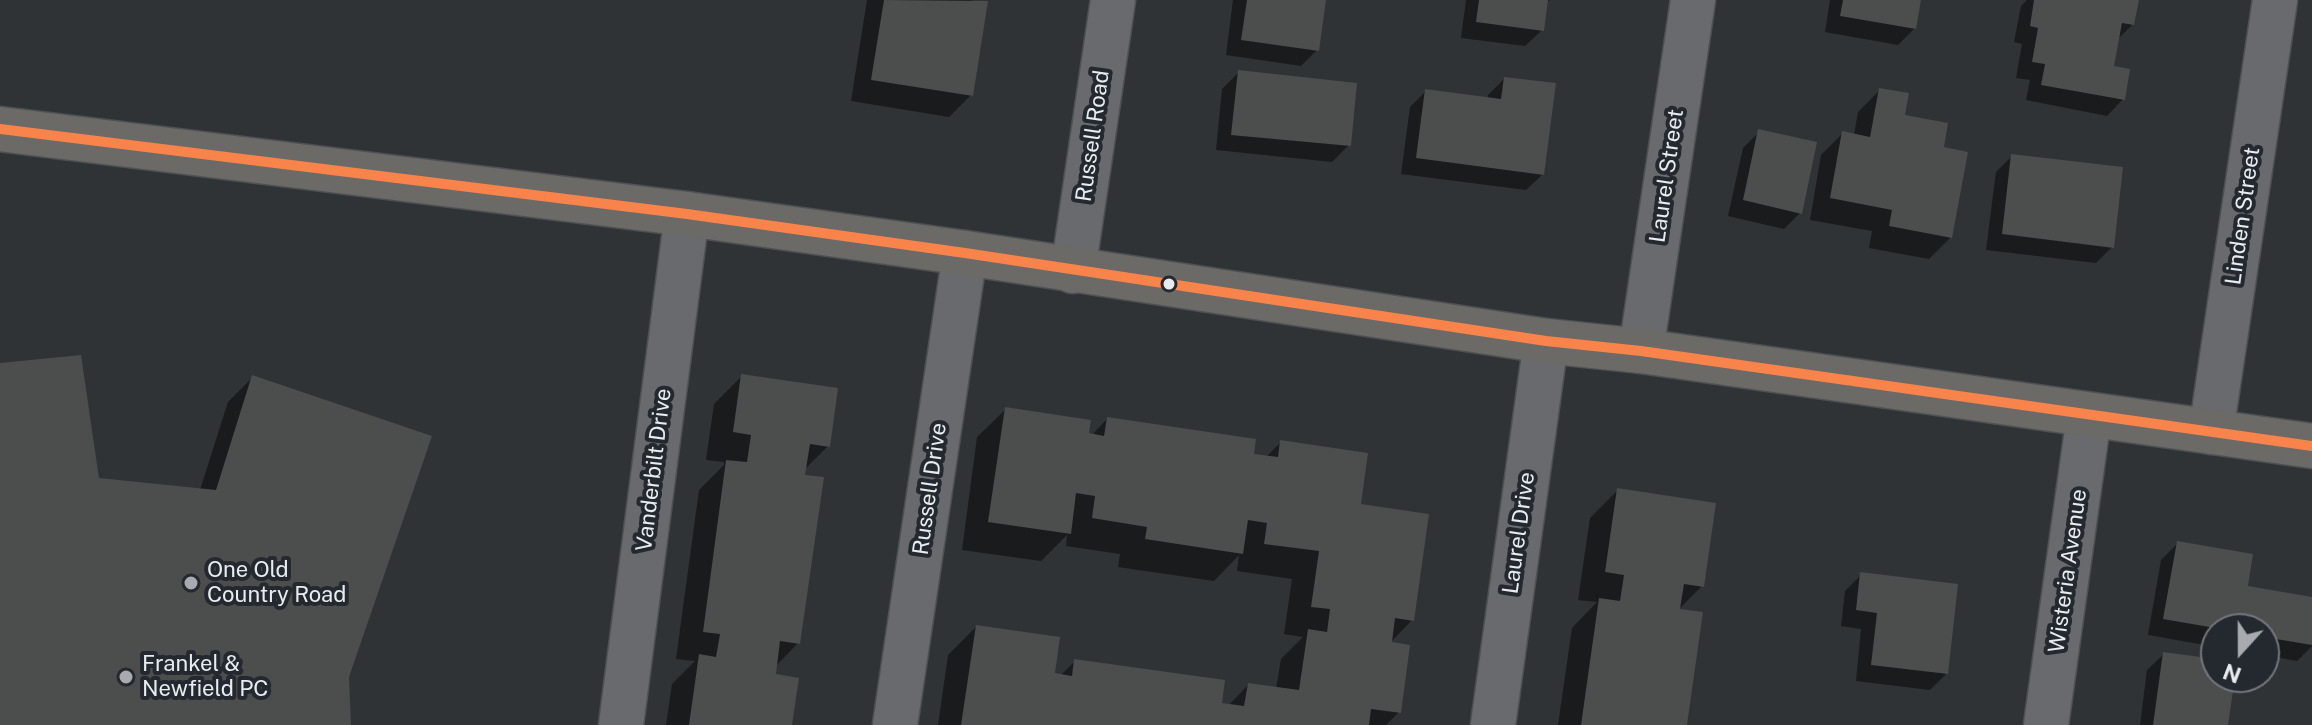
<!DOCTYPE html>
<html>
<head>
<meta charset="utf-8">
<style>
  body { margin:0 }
  #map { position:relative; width:2312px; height:725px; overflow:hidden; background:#2f3336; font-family:"Public Sans",sans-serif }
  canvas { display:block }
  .north { position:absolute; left:2200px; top:613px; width:80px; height:80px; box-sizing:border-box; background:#23292f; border:2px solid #72777c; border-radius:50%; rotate:201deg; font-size:22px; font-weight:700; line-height:32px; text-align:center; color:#e8ecf0 }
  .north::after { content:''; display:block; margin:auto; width:28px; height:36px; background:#a7abaf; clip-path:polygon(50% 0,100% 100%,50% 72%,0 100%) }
</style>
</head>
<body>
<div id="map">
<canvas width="2312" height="725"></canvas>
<div class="north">N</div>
</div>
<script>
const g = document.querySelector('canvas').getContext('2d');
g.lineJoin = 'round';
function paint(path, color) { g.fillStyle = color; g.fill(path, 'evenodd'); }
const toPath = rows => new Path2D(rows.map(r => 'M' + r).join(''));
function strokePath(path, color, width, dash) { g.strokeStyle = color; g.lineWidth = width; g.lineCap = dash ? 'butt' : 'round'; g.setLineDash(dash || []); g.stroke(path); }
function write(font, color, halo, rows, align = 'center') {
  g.font = font + ' "Public Sans",sans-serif'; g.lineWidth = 8; g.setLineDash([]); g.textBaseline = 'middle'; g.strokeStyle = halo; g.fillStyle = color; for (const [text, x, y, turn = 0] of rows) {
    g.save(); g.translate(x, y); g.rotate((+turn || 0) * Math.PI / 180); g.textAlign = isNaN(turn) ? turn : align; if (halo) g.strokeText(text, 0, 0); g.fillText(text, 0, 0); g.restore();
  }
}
paint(toPath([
  [867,0,970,0,986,3,971,95,949,117,851,101],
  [1233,0,1324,0,1317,50,1301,66,1226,55],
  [1466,0,1551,0,1545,2,1542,30,1525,46,1461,38],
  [1830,0,1919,0,1915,28,1898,45,1825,32],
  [2027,0,2137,0,2133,24,2117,40,2112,67,2123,99,2107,116,2026,100,2030,80,2016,78,2022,44,2014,42,2021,6],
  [1238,73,1349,145,1332,162,1216,150,1222,89],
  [1504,79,1543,174,1526,190,1401,174,1410,107,1426,91,1488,99,1488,95],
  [1880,90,1902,116,1941,148,1951,237,1929,259,1869,248,1872,231,1810,220,1821,155,1843,133,1854,135,1858,112],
  [1759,132,1800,213,1784,229,1728,216,1743,148],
  [2012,156,2112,247,2096,263,1986,250,1996,172],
  [0,365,97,480,200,490,228,402,253,377,347,676,349,725,0,725],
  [742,376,828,446,804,470,798,643,775,667,774,676,790,725,666,725,672,684,695,661,676,659,699,490,724,465,724,462,706,460,714,404],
  [1005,410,1086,435,1091,436,1107,419,1265,458,1281,442,1359,505,1412,620,1389,644,1399,712,1386,725,938,725,948,655,976,627,1053,674,1060,676,1075,661,1228,706,1248,685,1276,689,1281,659,1303,637,1284,634,1292,579,1237,571,1239,555,1214,581,1118,567,1120,554,1066,546,1067,535,1041,561,962,550,977,437],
  [1618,490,1702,586,1678,610,1685,725,1558,725,1572,628,1597,602,1578,600,1590,518],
  [2177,544,2245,587,2312,599,2312,646,2297,661,2264,655,2264,629,2216,629,2216,647,2148,635,2161,560],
  [1861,575,1946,674,1930,690,1856,681,1861,629,1841,626,1845,591],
  [2164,654,2216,661,2216,677,2233,677,2226,725,2140,725,2147,670]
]), '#0007');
paint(toPath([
  [884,0,988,1,973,96,871,80],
  [1247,0,1326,0,1319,51,1241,40],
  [1479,0,1548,0,1544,31,1476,22],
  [1843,0,1921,0,1916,29,1840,16],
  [2034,0,2139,0,2134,25,2122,23,2114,66,2130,69,2125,100,2041,85,2045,64,2032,62,2038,28,2030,26],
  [1238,70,1357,83,1351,146,1231,135],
  [1504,77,1556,83,1544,175,1416,158,1425,89,1501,99],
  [1879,88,1909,93,1905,115,1948,123,1944,147,1968,152,1952,238,1889,226,1892,210,1830,198,1842,131,1870,137],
  [1758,129,1817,142,1802,214,1743,200],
  [2011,154,2123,167,2114,248,2002,234],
  [81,355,99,478,216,490,252,375,432,436,349,677,351,725,0,725,0,363],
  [741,374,838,388,830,447,810,444,805,475,824,477,800,644,780,641,776,674,799,678,792,725,689,725,699,654,716,657,720,634,703,632,726,460,747,462,751,435,733,432],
  [1005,407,1091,420,1089,433,1104,436,1107,417,1256,439,1254,454,1278,457,1280,440,1368,453,1361,504,1429,514,1414,621,1395,618,1392,642,1410,645,1401,713,1371,709,1369,725,961,725,976,625,1060,637,1055,673,1072,676,1074,659,1225,680,1222,703,1244,706,1248,683,1299,690,1308,629,1327,632,1330,609,1311,607,1319,551,1264,544,1267,523,1248,520,1243,554,1145,539,1147,527,1092,518,1095,496,1076,493,1071,534,988,522],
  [1617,488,1716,503,1704,587,1684,584,1680,609,1703,612,1687,725,1581,725,1599,598,1620,601,1624,575,1605,572],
  [2177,541,2253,554,2248,586,2312,597,2312,645,2264,637,2264,629,2221,629,2163,619],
  [1860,572,1958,584,1948,674,1871,665,1877,613,1856,610],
  [2163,652,2216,659,2216,677,2235,677,2228,725,2153,725]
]), '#4c4d4d');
const minor = toPath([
  [1073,271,1113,0],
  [1641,351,1693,0],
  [2211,432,2275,0],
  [621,725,687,214],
  [895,725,965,253],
  [1493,725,1546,341],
  [2046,725,2089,416]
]);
const major = toPath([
  [0,129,687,214,965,253,1546,341,1641,351,2312,446]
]);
strokePath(minor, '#4e5154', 47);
strokePath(major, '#4e5154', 47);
strokePath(minor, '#686a6d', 44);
strokePath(major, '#6b6a66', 44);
strokePath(toPath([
  [0,129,687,214,965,253,1546,341,1641,351,2312,446]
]), '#f8844c', 10);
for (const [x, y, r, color] of [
  [1169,284,7,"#e8ecf0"],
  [191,583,8,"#a7abaf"],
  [126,677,8,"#a7abaf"]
]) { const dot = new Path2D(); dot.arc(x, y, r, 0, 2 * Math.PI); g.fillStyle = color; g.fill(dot); strokePath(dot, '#23292f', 3); }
write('22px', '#e8ecf0', '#23292f', [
  ["Russell Road",1093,136,-82],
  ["Laurel Street",1667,176,-82],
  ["Linden Street",2243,216,-82],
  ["Vanderbilt Drive",654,470,-83],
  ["Russell Drive",930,489,-82],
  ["Laurel Drive",1519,533,-82],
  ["Wisteria Avenue",2068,571,-82]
]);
write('22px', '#e8ecf0', '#23292f', [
  ["One Old",207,570],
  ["Country Road",207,595],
  ["Frankel &",142,664],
  ["Newfield PC",142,689]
], 'left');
</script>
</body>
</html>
